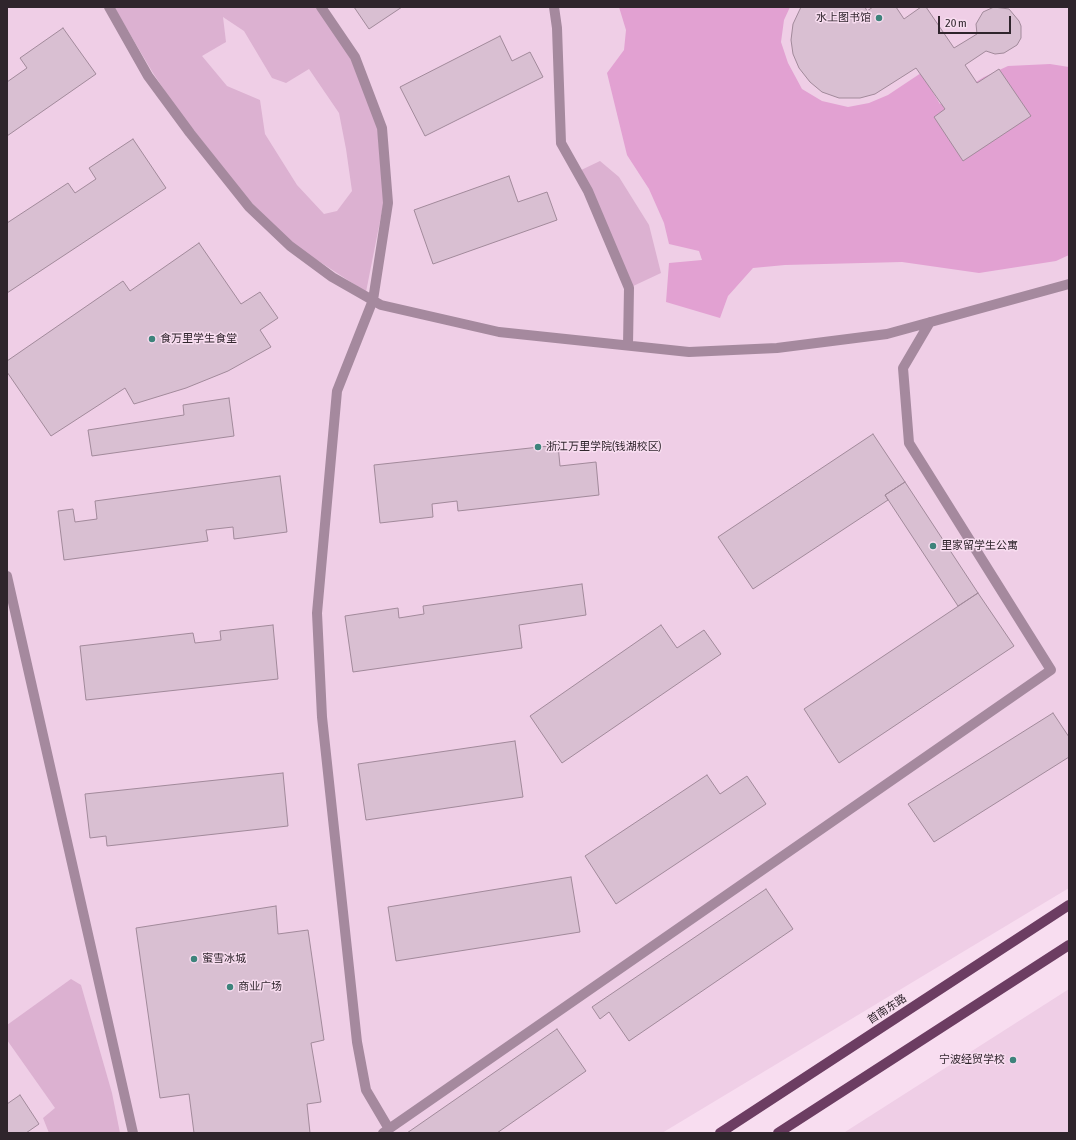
<!DOCTYPE html>
<html>
<head>
<meta charset="utf-8">
<style>
  body { margin:0 }
  #map { position:relative; width:1076px; height:1140px; overflow:hidden; background:#f8ddf0; font-family:"Asap Condensed",sans-serif }
  canvas { display:block }
  .frame { position:absolute; inset:0; border:8px solid #2f252c; pointer-events:none }
  .scale { position:absolute; left:938px; top:16px; width:73px; height:18px; box-sizing:border-box; border:2px solid #2f252c; border-top:0; padding-left:5px; font-size:12px; line-height:14px; white-space:nowrap; color:#2f252c; -webkit-text-stroke:3px #f8ddf0; paint-order:stroke }
</style>
</head>
<body>
<div id="map">
<canvas width="1076" height="1140"></canvas>
<div class="frame"></div>
<div class="scale">20 m</div>
</div>
<script>
const g = document.querySelector('canvas').getContext('2d');
g.lineJoin = 'round';
function paint(path, color) { g.fillStyle = color; g.fill(path, 'evenodd'); }
const toPath = rows => new Path2D(rows.map(r => 'M' + r).join(''));
function strokePath(path, color, width, dash) { g.strokeStyle = color; g.lineWidth = width; g.lineCap = dash ? 'butt' : 'round'; g.setLineDash(dash || []); g.stroke(path); }
function write(font, color, halo, rows, align = 'center') {
  g.font = font + ' "Asap Condensed","Noto Sans SC",sans-serif'; g.lineWidth = 3; g.setLineDash([]); g.textBaseline = 'middle'; g.strokeStyle = halo; g.fillStyle = color; for (const [text, x, y, turn = 0] of rows) {
    g.save(); g.translate(x, y); g.rotate((+turn || 0) * Math.PI / 180); g.textAlign = isNaN(turn) ? turn : align; if (halo) g.strokeText(text, 0, 0); g.fillText(text, 0, 0); g.restore();
  }
}
paint(toPath([
  [7,7,1069,7,1069,888,662,1133,7,1133],
  [1069,989,1069,1133,843,1133,845,1132]
]), '#efcee6');
paint(toPath([
  [114,7,318,7,350,57,377,124,384,201,366,292,291,243,248,199,177,109,153,73],
  [223,17,244,31,272,78,286,83,309,69,339,113,346,149,352,191,337,211,324,214,297,185,265,134,260,100,227,86,202,56,226,42],
  [600,161,619,177,649,225,661,273,629,288,577,172],
  [71,979,81,985,112,1093,120,1133,49,1133,43,1118,55,1108,7,1040,7,1025]
]), '#dcb1d1');
paint(toPath([
  [619,7,790,7,784,20,781,42,788,63,802,89,822,101,848,107,869,103,888,95,921,73,940,104,984,77,1008,66,1050,64,1069,67,1069,255,1056,261,979,273,902,262,785,265,753,268,728,296,720,318,666,302,669,263,702,260,699,251,669,244,664,223,649,189,627,155,607,73,624,50,626,30]
]), '#e2a1d2');
const building = toPath([
  [354,7,402,7,369,29,354,7],
  [801,7,865,7,867,11,873,7,896,7,904,19,921,7,926,7,954,48,977,34,976,24,983,12,994,7,1009,9,1019,21,1021,26,1021,38,1017,45,1004,53,995,54,986,51,965,65,977,83,999,69,1031,116,963,161,934,117,945,109,916,68,875,94,860,98,839,98,822,92,810,82,799,68,793,54,791,40,793,24,801,7],
  [63,28,96,74,7,136,7,82,27,68,20,58,63,28],
  [500,36,512,61,530,52,543,77,425,136,400,87,500,36],
  [133,139,166,188,7,293,7,223,68,183,75,193,96,179,89,168,133,139],
  [509,176,518,202,547,192,557,220,433,264,414,210,509,176],
  [199,243,241,304,260,292,278,318,260,330,271,347,228,371,186,388,134,404,125,388,51,436,7,372,7,361,123,281,130,291,199,243],
  [229,398,234,436,92,456,88,430,184,415,183,405,229,398],
  [873,434,905,482,885,495,888,500,753,589,718,537,873,434],
  [558,445,560,466,596,462,599,495,458,511,457,501,432,504,433,517,380,523,374,465,558,445],
  [280,476,287,532,234,539,233,527,206,530,208,541,64,560,58,511,73,509,75,522,97,519,95,501,280,476],
  [905,482,978,593,958,606,885,495,905,482],
  [582,584,586,615,519,625,522,648,353,672,345,616,398,608,399,618,424,614,423,606,582,584],
  [978,593,1014,646,839,763,804,709,978,593],
  [273,625,278,679,86,700,80,646,193,633,195,643,221,640,220,631,273,625],
  [661,625,677,648,704,630,721,654,562,763,530,716,661,625],
  [1053,713,1069,737,1069,757,934,842,908,804,1053,713],
  [515,741,523,797,366,820,358,764,515,741],
  [283,773,288,826,107,846,106,836,90,838,85,794,283,773],
  [707,775,720,794,747,776,766,804,616,904,585,856,707,775],
  [571,877,580,932,396,961,388,907,571,877],
  [766,889,793,929,629,1041,609,1012,600,1019,592,1007,766,889],
  [276,906,278,934,308,930,324,1040,311,1043,321,1102,307,1104,310,1133,194,1133,189,1094,160,1098,136,928,276,906],
  [557,1029,586,1071,497,1133,407,1133,557,1029],
  [20,1095,39,1124,26,1133,7,1133,7,1104,20,1095]
]);
paint(building, '#d9bfd2');
strokePath(building, '#a28a9b', 1);
strokePath(toPath([
  [109,7,148,76,190,133,249,207,290,246,332,277,381,305,499,332,689,352,777,348,887,334,1069,284],
  [321,7,355,57,382,128,388,203,373,300,337,391,317,613,322,717,357,1042,366,1090,389,1129],
  [554,7,557,28,561,143,588,191,629,288,628,345],
  [7,576,133,1133],
  [383,1133,1051,670,909,443,903,368,930,322]
]), '#a5899e', 10);
strokePath(toPath([
  [720,1133,1069,905],
  [778,1133,1069,945]
]), '#6c3d62', 10);
for (const [x, y, r, color] of [
  [879,18,4,"#3d837b"],
  [152,339,4,"#3d837b"],
  [538,447,4,"#3d837b"],
  [933,546,4,"#3d837b"],
  [194,959,4,"#3d837b"],
  [230,987,4,"#3d837b"],
  [1013,1060,4,"#3d837b"]
]) { const dot = new Path2D(); dot.arc(x, y, r, 0, 2 * Math.PI); g.fillStyle = color; g.fill(dot); strokePath(dot, '#f8ddf0', 1.5); }
write('11px', '#2f252c', '#f8ddf0', [
  ["水上图书馆",871,18,"right"],
  ["食万里学生食堂",160,339],
  ["浙江万里学院(钱湖校区)",546,447],
  ["里家留学生公寓",941,546],
  ["蜜雪冰城",202,959],
  ["商业广场",238,987],
  ["宁波经贸学校",1005,1060,"right"]
], 'left');
write('11px', '#2f252c', '#f8ddf0', [
  ["首南东路",887,1009,-33]
]);
</script>
</body>
</html>
